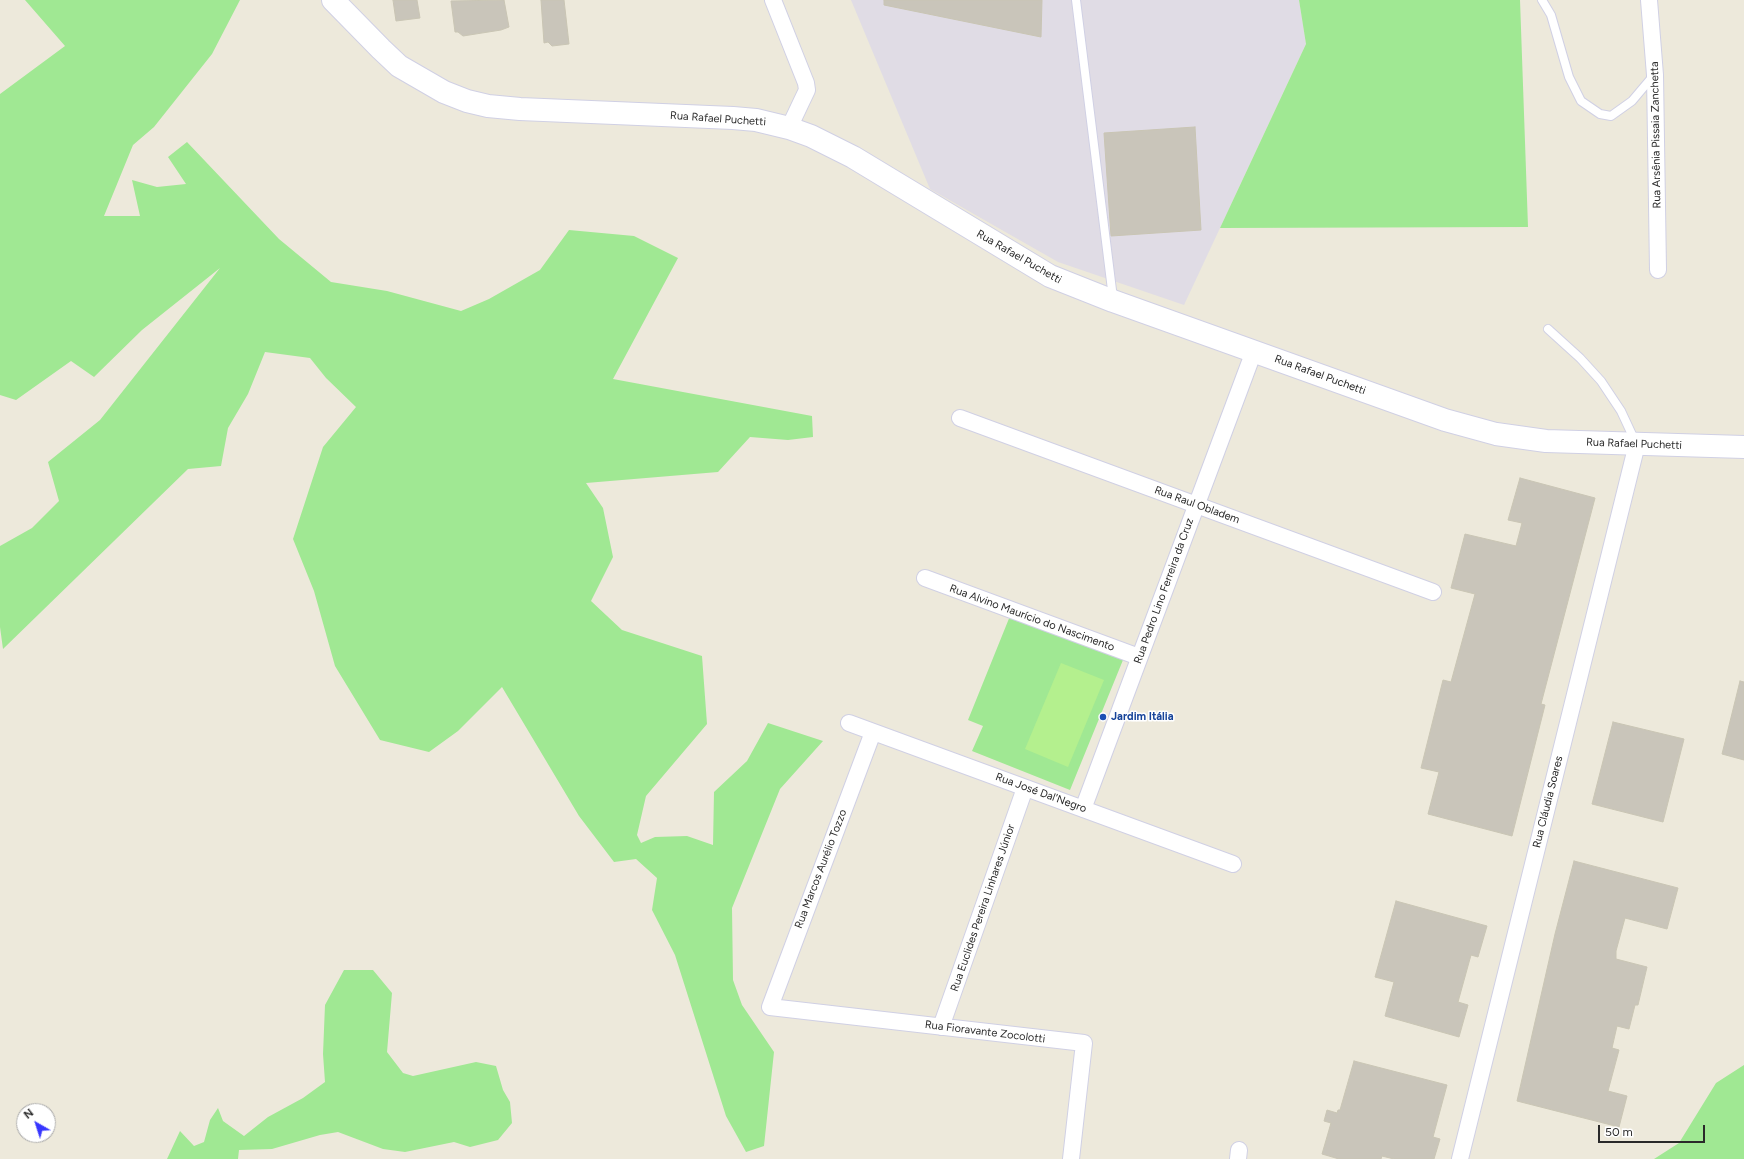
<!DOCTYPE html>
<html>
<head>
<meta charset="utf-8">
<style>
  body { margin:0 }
  #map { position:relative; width:1744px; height:1159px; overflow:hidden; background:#ede9db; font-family:Figtree,sans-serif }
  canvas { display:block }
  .north { position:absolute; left:16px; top:1103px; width:40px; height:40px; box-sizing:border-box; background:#fff; border:1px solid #aaa; border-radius:50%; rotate:321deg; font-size:11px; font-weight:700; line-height:16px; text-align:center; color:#2a2a2a }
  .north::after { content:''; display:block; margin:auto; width:14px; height:18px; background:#3736ff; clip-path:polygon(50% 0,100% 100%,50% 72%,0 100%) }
  .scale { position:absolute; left:1598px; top:1125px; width:107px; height:18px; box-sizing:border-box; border:2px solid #2a2a2a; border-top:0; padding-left:5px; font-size:12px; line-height:14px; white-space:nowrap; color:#2a2a2a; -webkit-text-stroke:3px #fff; paint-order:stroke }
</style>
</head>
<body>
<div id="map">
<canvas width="1744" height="1159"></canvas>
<div class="north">N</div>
<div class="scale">50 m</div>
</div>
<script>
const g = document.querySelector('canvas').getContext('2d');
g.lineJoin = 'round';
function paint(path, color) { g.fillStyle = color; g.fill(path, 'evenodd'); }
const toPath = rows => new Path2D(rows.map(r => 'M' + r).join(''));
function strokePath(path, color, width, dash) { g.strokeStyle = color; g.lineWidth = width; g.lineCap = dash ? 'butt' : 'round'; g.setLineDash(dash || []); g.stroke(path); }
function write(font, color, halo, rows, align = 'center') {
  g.font = font + ' Figtree,sans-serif'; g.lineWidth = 3; g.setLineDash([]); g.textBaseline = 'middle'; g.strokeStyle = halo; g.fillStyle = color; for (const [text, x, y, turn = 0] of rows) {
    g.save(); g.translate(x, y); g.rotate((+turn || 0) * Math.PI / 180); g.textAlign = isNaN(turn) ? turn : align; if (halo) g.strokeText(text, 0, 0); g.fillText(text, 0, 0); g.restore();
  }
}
paint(toPath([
  [851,0,1299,0,1306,44,1184,305,1058,262,930,189]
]), '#e0dce5');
paint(toPath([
  [25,0,240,0,212,54,154,127,133,145,104,216,140,216,132,180,157,187,186,184,168,157,187,142,279,239,331,282,387,291,461,311,489,299,540,270,569,230,634,236,678,258,613,379,812,416,813,437,788,440,750,437,718,472,586,483,603,508,613,557,591,601,622,630,702,656,707,724,646,796,637,835,641,843,655,837,687,836,713,845,714,792,747,761,768,723,823,741,780,789,732,908,733,980,742,1005,774,1052,764,1146,746,1152,726,1116,675,955,652,910,657,878,636,859,614,862,579,816,502,687,458,731,429,752,380,740,335,666,314,591,293,539,323,447,356,407,326,378,310,358,265,352,248,394,228,428,221,466,188,469,3,649,0,627,0,546,32,528,59,501,48,462,100,420,220,268,142,330,94,377,71,361,16,400,0,395,0,94,65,46],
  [1299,0,1520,0,1528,227,1220,228,1306,44],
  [1010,616,1123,660,1070,790,972,751,983,726,968,720],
  [344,970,373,970,392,993,387,1052,403,1073,413,1076,476,1062,496,1066,503,1090,510,1102,512,1123,498,1140,470,1147,454,1142,405,1152,383,1149,338,1132,320,1135,272,1149,239,1150,238,1159,167,1159,180,1131,194,1146,204,1142,210,1120,218,1108,223,1121,244,1136,268,1117,303,1098,325,1082,323,1054,325,1005],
  [1744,1065,1744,1159,1654,1159,1679,1143,1716,1083]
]), '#a0e893');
paint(toPath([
  [1061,663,1104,680,1068,767,1025,749]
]), '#b4f08e');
const building = toPath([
  [393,0,417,0,420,18,396,21,393,0],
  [504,0,509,27,501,30,463,36,458,32,455,32,451,1,504,0],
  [541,0,564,0,569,44,552,46,548,42,544,43,541,0],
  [884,0,1042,0,1041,37,884,5,884,0],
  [1195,127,1201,230,1111,236,1104,133,1195,127],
  [1520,478,1595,498,1541,704,1545,705,1512,836,1428,814,1439,772,1421,768,1443,680,1451,682,1475,594,1451,588,1465,534,1516,546,1522,523,1508,520,1520,478],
  [1740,681,1744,682,1744,760,1722,754,1740,681],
  [1613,722,1684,739,1663,822,1592,804,1613,722],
  [1574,861,1678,888,1667,929,1625,918,1616,951,1616,959,1647,967,1638,1005,1635,1005,1629,1029,1617,1026,1612,1048,1619,1050,1608,1091,1627,1096,1619,1127,1517,1101,1555,934,1574,861],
  [1396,901,1487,926,1478,957,1471,955,1458,1002,1468,1005,1459,1037,1385,1016,1394,982,1375,977,1396,901],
  [1354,1061,1447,1085,1433,1137,1440,1139,1434,1159,1394,1159,1382,1156,1381,1159,1339,1159,1322,1154,1331,1123,1324,1121,1327,1110,1337,1113,1338,1110,1340,1110,1354,1061]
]);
paint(building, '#c9c5ba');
strokePath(building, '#c9c5b4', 1);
const lane = toPath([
  [1076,0,1113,298],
  [1542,0,1551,15,1569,77,1581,101,1600,114,1611,116,1632,101,1654,75],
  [1548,329,1580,358,1601,381,1621,411,1635,441]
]);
const street = toPath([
  [773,0,806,83,807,90,789,128],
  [1649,0,1655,75,1658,270],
  [960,418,1433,592],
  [925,578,1139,657],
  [849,723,1233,864],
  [873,732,770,1007,1084,1043,1071,1159],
  [1083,809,1254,351],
  [941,1027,1025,788],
  [1238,1159,1239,1150],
  [1460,1159,1637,444]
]);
const secondary = toPath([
  [333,0,381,49,399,66,444,92,467,101,488,106,520,109,733,118,756,120,789,128,811,136,853,157,1050,276,1113,301,1445,420,1496,434,1546,441,1744,447]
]);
strokePath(lane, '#d0d0e4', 10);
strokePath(street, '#d0d0e4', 18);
strokePath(secondary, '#d0d0e4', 24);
strokePath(lane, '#fff', 8);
strokePath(street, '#fff', 16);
strokePath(secondary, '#fff', 22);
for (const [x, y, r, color] of [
  [1103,717,4,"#1a4fb4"]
]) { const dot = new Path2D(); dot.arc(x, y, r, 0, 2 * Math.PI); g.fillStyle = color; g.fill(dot); strokePath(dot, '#fff', 1.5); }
write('11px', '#2a2a2a', '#fff', [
  ["Rua Rafael Puchetti",718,119,4],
  ["Rua Arsênia Pissaia Zanchetta",1656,135,-91],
  ["Rua Rafael Puchetti",1019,257,30],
  ["Rua Rafael Puchetti",1320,375,20],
  ["Rua Rafael Puchetti",1634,444,2],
  ["Rua Raul Obladem",1197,505,20],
  ["Rua Pedro Lino Ferreira da Cruz",1164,591,-70],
  ["Rua Alvino Maurício do Nascimento",1032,618,20],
  ["Rua José Dal'Negro",1041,793,20],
  ["Rua Cláudia Soares",1548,802,-76],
  ["Rua Marcos Aurélio Tozzo",821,869,-69],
  ["Rua Euclides Pereira Linhares Júnior",983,908,-71],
  ["Rua Fioravante Zocolotti",985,1032,7]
]);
write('bold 11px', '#164399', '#fff', [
  ["Jardim Itália",1111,717]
], 'left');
</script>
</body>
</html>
